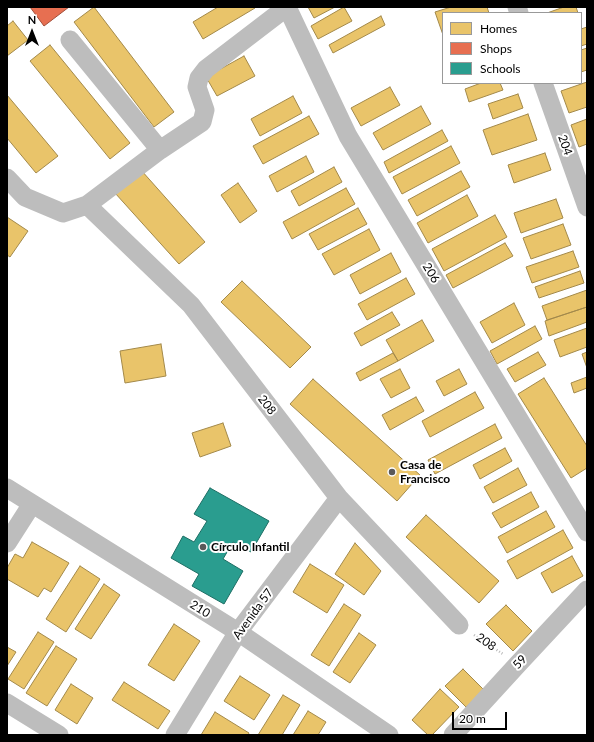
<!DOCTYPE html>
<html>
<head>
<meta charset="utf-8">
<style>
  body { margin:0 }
  #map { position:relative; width:594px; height:742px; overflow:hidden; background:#fff; font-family:Lato,sans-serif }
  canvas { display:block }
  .frame { position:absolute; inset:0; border:8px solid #000; pointer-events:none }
  .legend { position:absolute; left:442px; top:12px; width:140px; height:72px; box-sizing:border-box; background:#fff; border:1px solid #999; margin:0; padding:5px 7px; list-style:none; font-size:12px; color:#000 }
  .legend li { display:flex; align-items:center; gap:8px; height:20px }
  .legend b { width:20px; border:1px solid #999 }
  .north { position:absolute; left:12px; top:12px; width:40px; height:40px; -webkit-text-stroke:3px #fff; paint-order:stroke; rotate:0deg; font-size:11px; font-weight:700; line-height:16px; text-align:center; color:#000 }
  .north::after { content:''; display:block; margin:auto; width:14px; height:18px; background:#000; clip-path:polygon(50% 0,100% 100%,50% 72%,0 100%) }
  .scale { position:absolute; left:452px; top:712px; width:55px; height:18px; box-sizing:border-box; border:2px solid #000; border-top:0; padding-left:5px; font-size:12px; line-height:14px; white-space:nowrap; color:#000; -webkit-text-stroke:3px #fff; paint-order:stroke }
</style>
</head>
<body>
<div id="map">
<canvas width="594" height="742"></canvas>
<div class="frame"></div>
<ul class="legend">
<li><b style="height:11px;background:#e9c46a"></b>Homes</li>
<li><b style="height:11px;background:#e76f51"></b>Shops</li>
<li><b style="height:11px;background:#2a9d8f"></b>Schools</li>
</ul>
<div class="north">N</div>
<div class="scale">20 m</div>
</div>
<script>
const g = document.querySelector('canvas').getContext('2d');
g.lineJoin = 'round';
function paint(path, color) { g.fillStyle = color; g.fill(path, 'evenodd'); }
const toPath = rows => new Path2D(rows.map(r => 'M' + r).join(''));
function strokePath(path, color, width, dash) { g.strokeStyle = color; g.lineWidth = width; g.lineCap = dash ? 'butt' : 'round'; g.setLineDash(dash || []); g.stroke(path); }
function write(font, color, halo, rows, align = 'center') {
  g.font = font + ' Lato,sans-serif'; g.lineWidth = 4; g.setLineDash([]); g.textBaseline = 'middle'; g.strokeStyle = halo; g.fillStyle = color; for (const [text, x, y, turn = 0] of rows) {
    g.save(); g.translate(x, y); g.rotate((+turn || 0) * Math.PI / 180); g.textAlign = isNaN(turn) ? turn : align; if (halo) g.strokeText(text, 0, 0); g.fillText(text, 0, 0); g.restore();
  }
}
const homes = toPath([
  [94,7,174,112,154,127,74,22,94,7],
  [218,7,255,7,255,8,203,39,193,22,218,7],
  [308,7,335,7,314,18,308,7],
  [344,7,352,21,318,39,311,26,344,7],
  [451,7,487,7,489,13,443,13,443,35,435,12,451,7],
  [564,7,576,7,578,13,547,13,564,7],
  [381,16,385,25,333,53,329,45,381,16],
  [13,21,28,40,7,56,7,26,13,21],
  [587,27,587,44,581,46,581,29,587,27],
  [50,45,130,143,110,159,30,61,50,45],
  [587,48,587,70,581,72,581,50,587,48],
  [244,56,255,76,217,96,206,77,244,56],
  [587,82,587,107,569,113,561,91,587,82],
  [481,83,500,83,503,90,469,102,465,89,481,83],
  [390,87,400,105,361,126,351,108,390,87],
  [518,94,523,108,493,119,488,104,518,94],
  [7,95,58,156,36,173,7,138,7,95],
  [293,96,302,113,260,136,251,119,293,96],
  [421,106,431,124,383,150,373,133,421,106],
  [528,114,537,140,492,155,483,130,528,114],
  [309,116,319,134,263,164,253,146,309,116],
  [587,119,587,144,579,147,571,125,587,119],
  [442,130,448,141,389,173,384,162,442,130],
  [451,146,460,163,402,194,393,177,451,146],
  [545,153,551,170,514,183,508,165,545,153],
  [306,156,314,172,277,192,269,176,306,156],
  [334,167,342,182,299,206,291,191,334,167],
  [141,170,205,242,179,264,115,193,141,170],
  [461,171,470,187,417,216,408,200,461,171],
  [238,183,257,211,240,223,221,195,238,183],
  [346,188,355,204,292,239,283,222,346,188],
  [467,195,478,216,428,243,417,223,467,195],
  [556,199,563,218,521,233,514,213,556,199],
  [358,208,367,224,318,250,309,234,358,208],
  [495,215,507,237,444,271,432,249,495,215],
  [7,217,28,231,10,257,7,255,7,217],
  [563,224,571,245,531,259,523,238,563,224],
  [369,229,380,250,334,275,322,254,369,229],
  [505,243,513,256,453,288,446,275,505,243],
  [573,251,579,267,532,283,526,267,573,251],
  [391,253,401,272,360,294,350,275,391,253],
  [580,271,584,283,539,298,535,287,580,271],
  [406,278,415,294,367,320,358,304,406,278],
  [242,281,311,347,290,368,221,302,242,281],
  [587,290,587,307,547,320,542,306,587,290],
  [514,303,525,325,492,343,480,322,514,303],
  [587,307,587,322,549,336,545,321,587,307],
  [392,312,400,325,361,346,354,333,392,312],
  [422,320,434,341,398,361,386,340,422,320],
  [535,326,542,339,497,364,490,351,535,326],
  [587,328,587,347,560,357,554,340,587,328],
  [161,344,166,376,125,383,120,351,161,344],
  [538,352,546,365,515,382,507,369,538,352],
  [587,352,587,368,582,354,587,352],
  [393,353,398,361,360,381,356,373,393,353],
  [400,369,410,388,391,398,380,379,400,369],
  [459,369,467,384,444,396,436,381,459,369],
  [587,377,587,388,574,393,571,383,587,377],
  [544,378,587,446,587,468,571,478,518,394,544,378],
  [313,379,420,475,397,501,290,404,313,379],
  [475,392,484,408,430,437,422,421,475,392],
  [416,397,424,411,390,430,382,415,416,397],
  [223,423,231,446,200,457,192,433,223,423],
  [495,424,502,438,435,474,428,460,495,424],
  [505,448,512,461,480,479,473,465,505,448],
  [518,468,527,485,493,503,484,487,518,468],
  [531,492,539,507,501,528,492,513,531,492],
  [546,511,555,527,507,553,498,537,546,511],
  [426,515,499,581,479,603,406,537,426,515],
  [563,530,573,548,517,579,507,561,563,530],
  [32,542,69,563,51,592,44,588,38,597,7,579,7,568,15,554,23,558,32,542],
  [355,543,381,571,364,595,335,574,355,543],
  [572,556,583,576,552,593,541,573,572,556],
  [310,564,344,585,327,613,293,592,310,564],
  [80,566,100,579,66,632,46,619,80,566],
  [104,584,120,595,91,639,75,629,104,584],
  [344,604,361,615,329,666,311,655,344,604],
  [506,605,532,631,513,651,486,624,506,605],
  [174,624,200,641,174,681,148,665,174,624],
  [38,632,54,642,24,689,8,679,38,632],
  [359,633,376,645,350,683,333,672,359,633],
  [56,646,77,659,47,706,26,693,56,646],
  [7,647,16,652,7,666,7,647],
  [463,669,484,690,466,707,445,686,463,669],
  [240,676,270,695,254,720,224,701,240,676],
  [124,682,170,711,158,729,112,700,124,682],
  [71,684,93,698,77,724,55,710,71,684],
  [440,689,459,707,432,735,428,735,412,720,440,689],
  [283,695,300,705,282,735,258,735,283,695],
  [308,711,326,722,318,735,293,735,308,711],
  [215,712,249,733,248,735,201,735,215,712]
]);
paint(homes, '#e9c46a');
strokePath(homes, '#a3894a', 1);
const shops = toPath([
  [30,7,69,7,44,26,30,7]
]);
paint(shops, '#e76f51');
strokePath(shops, '#a24e39', 1);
const schools = toPath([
  [210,488,269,521,251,552,233,542,223,559,243,571,224,604,192,586,199,574,171,558,183,536,194,542,207,521,194,514,210,488]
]);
paint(schools, '#2a9d8f');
strokePath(schools, '#1d6e64', 1);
strokePath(toPath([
  [474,635,503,654]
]), '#b8b8b8', 2.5, [1, 2]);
strokePath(toPath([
  [287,7,348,136,587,532],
  [517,7,519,13],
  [70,40,160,150],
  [543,83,587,207],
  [7,178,25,197,63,213,87,205,191,305,339,498,459,625],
  [87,205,160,150,202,122,205,110,197,87,199,78,206,69,287,7],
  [7,488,238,632,389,735],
  [7,543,32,504],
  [7,703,59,735],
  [175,735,238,632,339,498],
  [453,735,518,664,587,590]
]), '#bdbdbd', 19);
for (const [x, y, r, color] of [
  [392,472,4,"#595959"],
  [203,547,4,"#595959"]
]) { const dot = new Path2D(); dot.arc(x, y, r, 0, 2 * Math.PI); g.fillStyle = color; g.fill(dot); strokePath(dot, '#fff', 1.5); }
write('12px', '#000', '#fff', [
  ["204",565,145,71],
  ["206",431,273,59],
  ["208",267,405,53],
  ["210",200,609,32],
  ["Avenida 57",253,614,-54],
  ["208",486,642,34],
  ["59",520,662,-47]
]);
write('bold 12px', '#000', '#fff', [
  ["Casa de",400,465],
  ["Francisco",400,479],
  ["Círculo Infantil",211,547]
], 'left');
</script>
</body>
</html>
